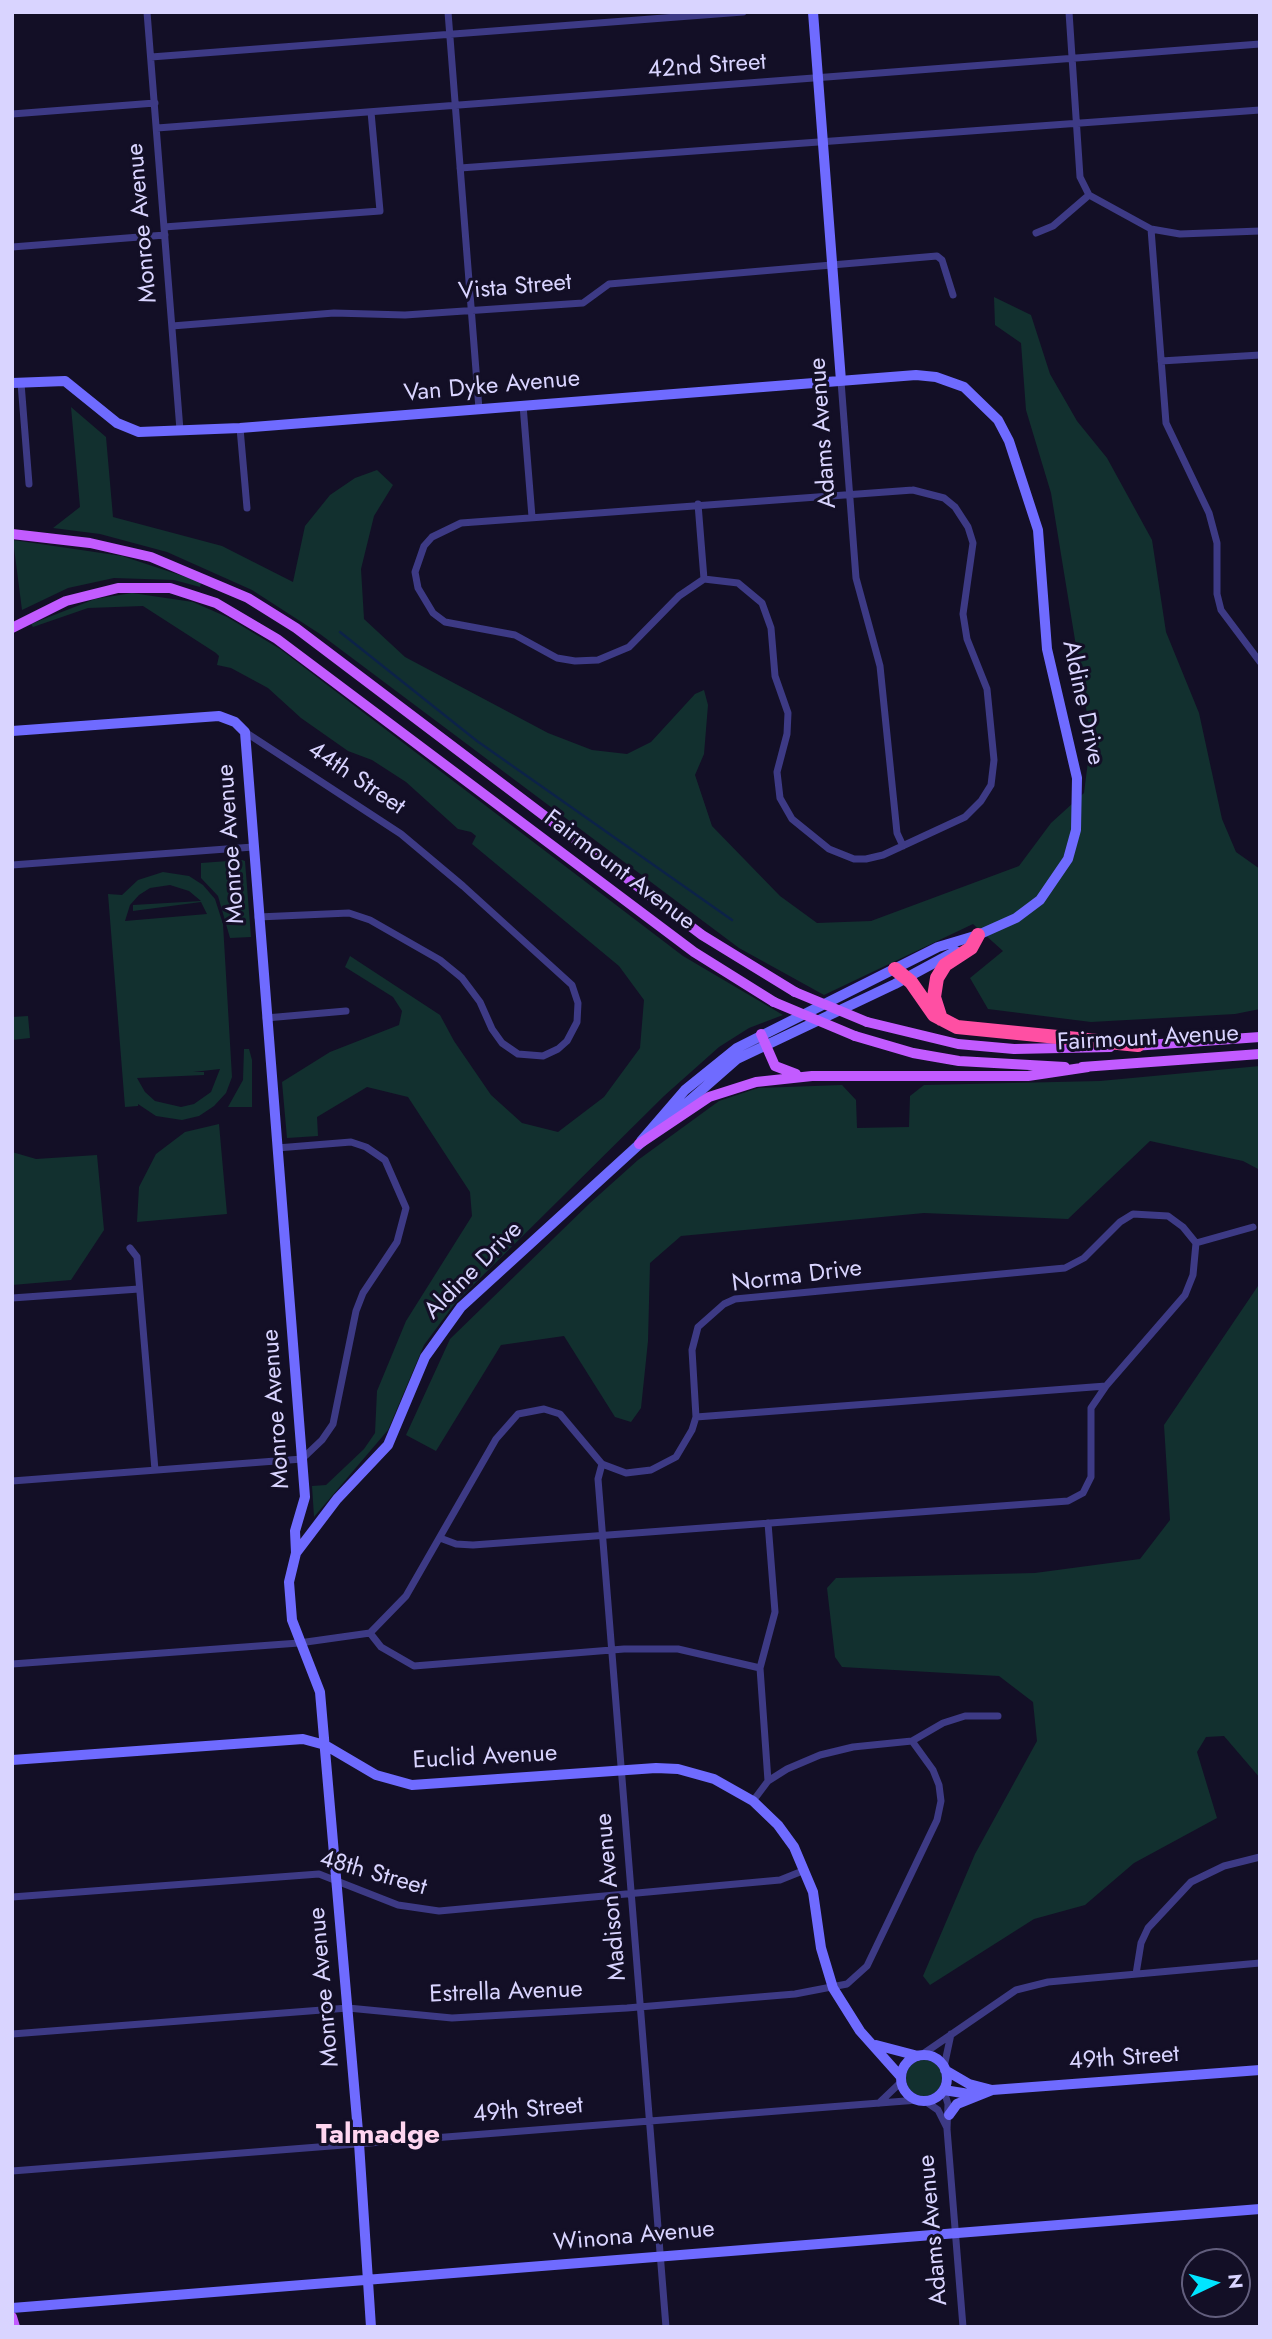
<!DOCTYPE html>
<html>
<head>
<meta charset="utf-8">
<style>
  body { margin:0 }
  #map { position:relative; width:1272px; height:2339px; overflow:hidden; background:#130f26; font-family:Jost,sans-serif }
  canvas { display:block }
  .frame { position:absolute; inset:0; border:14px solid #d9d4ff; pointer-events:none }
  .north { position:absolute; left:1181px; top:2248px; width:70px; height:70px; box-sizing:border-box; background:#130f26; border:2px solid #625e7d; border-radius:50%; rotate:85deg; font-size:19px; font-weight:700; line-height:28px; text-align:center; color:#d9d4ff }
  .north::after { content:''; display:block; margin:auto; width:24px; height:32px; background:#00e5ff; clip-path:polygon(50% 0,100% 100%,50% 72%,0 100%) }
</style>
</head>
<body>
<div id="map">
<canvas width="1272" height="2339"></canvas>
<div class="frame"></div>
<div class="north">N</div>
</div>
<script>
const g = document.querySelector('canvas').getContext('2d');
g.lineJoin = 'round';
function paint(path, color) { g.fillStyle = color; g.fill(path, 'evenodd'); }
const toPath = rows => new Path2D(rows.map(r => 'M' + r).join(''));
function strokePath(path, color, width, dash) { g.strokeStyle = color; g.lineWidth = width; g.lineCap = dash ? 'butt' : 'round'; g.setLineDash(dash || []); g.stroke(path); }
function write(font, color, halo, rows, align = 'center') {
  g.font = font + ' Jost,sans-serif'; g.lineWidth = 6; g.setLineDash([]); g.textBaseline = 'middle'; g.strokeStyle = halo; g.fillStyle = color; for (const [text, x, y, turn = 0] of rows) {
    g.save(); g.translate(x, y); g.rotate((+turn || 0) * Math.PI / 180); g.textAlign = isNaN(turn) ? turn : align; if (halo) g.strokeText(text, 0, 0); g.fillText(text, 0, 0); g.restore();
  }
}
paint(toPath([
  [994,297,1031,315,1050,374,1077,421,1107,458,1152,540,1166,632,1199,713,1222,819,1236,852,1260,869,1260,1009,1235,1014,1091,1022,988,1009,970,978,1003,951,973,924,824,995,739,948,320,634,252,590,167,552,100,534,53,528,80,507,71,407,106,437,113,517,222,546,293,582,305,526,330,495,355,478,377,470,393,485,374,516,361,569,364,619,405,657,548,733,592,750,627,754,651,742,695,694,704,690,708,705,704,754,695,775,712,826,780,896,817,923,871,921,1019,866,1051,823,1084,793,1091,738,1051,493,1026,410,1021,343,995,325],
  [13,540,122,556,201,582,200,587,174,580,114,578,68,588,22,610],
  [132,593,193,602,227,617,280,649,683,956,783,1015,749,1028,719,1047,664,1096,456,1302,424,1345,388,1430,314,1517,312,1486,326,1485,364,1449,375,1433,377,1391,406,1321,472,1216,470,1192,408,1097,367,1087,317,1117,318,1136,287,1138,282,1082,330,1052,399,1025,402,1011,393,997,345,967,350,956,440,1015,454,1041,491,1095,522,1123,558,1132,604,1097,640,1048,644,1000,619,966,472,844,476,836,471,832,458,829,406,782,372,760,348,751,301,718,268,688,231,668,217,665,219,656,216,653,143,606,88,608,33,627,31,624,95,599],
  [242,860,245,861,251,937,230,938,218,896,201,878,201,863],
  [163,872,189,876,203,885,215,899,223,924,232,1077,226,1093,214,1106,199,1116,182,1120,156,1116,138,1104,138,1106,125,1107,108,894,122,895,138,880],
  [170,885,189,891,201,901,133,905,133,911,201,902,207,914,125,921,130,905,139,895,150,888],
  [220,1069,211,1092,194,1104,181,1107,155,1101,145,1092,137,1078,204,1075,204,1072,193,1072],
  [28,1016,30,1038,12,1040,12,1017],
  [244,1049,249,1049,252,1060,252,1107,228,1107,243,1080],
  [1260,1066,1260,1170,1243,1161,1150,1141,1068,1219,924,1213,681,1236,650,1263,648,1341,641,1408,631,1422,615,1417,564,1336,501,1345,436,1451,406,1435,450,1339,590,1203,638,1160,719,1101,758,1088,842,1085,856,1100,857,1128,909,1127,910,1096,924,1085,1100,1081],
  [219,1124,227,1214,137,1222,139,1187,156,1154,185,1132],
  [12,1152,36,1159,97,1155,104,1230,71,1280,12,1285],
  [1260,1283,1260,1778,1224,1736,1206,1737,1197,1752,1217,1818,1134,1863,1085,1905,1034,1919,930,1985,923,1976,975,1854,1037,1741,1033,1702,999,1676,842,1667,835,1657,827,1588,836,1578,1035,1573,1140,1559,1170,1520,1164,1425],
  '906 2078a18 18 0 1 1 36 0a18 18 0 1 1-36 0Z'
]), '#12302f');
strokePath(toPath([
  [340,632,477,741,732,920]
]), '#0c2248', 2.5);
strokePath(toPath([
  [147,12,180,430],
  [448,12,479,409],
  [1069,12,1080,177,1089,195,1151,229,1166,423,1209,513,1217,543,1217,594,1221,610,1260,662],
  [151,57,743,12],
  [12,114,155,103],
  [157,128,1260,44],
  [460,168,1260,110],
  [164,227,380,211,371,112],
  [1151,229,1180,234,1260,231],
  [1036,233,1053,226,1089,195],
  [12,247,165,235],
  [172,326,334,313,405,315,583,303,609,284,937,256,942,260,953,295],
  [1161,361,1260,355],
  [841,381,856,578,880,666,897,833,903,846],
  [21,383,29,484],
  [523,405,532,517],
  [240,428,247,508],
  [913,490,944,498,955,507,968,527,973,543,963,614,967,639,987,689,994,760,991,785,981,801,965,817,883,855,866,859,854,859,829,849,792,819,780,798,777,772,787,734,788,713,775,676,771,628,762,603,738,583,704,579,679,596,629,647,598,660,575,661,557,658,515,635,445,622,433,613,418,588,415,572,424,546,432,537,461,523,913,490],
  [698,504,704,579],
  [245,732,401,834,463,886,572,985,578,1003,577,1022,567,1041,558,1049,543,1056,518,1054,502,1043,492,1029,480,1002,462,978,440,960,370,920,349,913,258,917],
  [12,865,253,847],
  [266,1018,346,1011],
  [1196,1243,1253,1227],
  [130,1248,137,1257,155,1470],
  [12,1298,139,1289],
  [696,1417,1106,1386,1185,1295,1193,1275,1196,1243],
  [602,1464,598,1479,666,2327],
  [12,1481,302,1459,322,1440,333,1424,356,1311,363,1293,397,1242,406,1208,385,1160,366,1147,351,1142,277,1148],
  [440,1538,456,1544,473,1545,1068,1501,1083,1493,1091,1477,1091,1408,1106,1386],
  [370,1633,406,1596,496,1439,518,1414,544,1409,560,1414,602,1464,626,1473,651,1470,676,1457,692,1430,696,1417,692,1350,698,1327,724,1304,735,1299,1065,1268,1084,1258,1120,1222,1133,1214,1168,1216,1183,1227,1196,1243],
  [370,1633,381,1647,414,1666,624,1649,678,1649,760,1668],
  [12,1664,299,1643,370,1633],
  [768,1781,787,1769,820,1755,853,1747,912,1741,943,1723,965,1716,998,1716],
  [753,1801,768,1781,760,1668,775,1612,768,1523],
  [12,1897,319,1874,398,1905,439,1911,780,1880,805,1870],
  [1136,1974,1141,1943,1148,1928,1191,1882,1224,1866,1260,1857],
  [12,2034,348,2008,452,2018,627,2008,795,1994,847,1984,867,1966,937,1820,941,1801,939,1785,933,1770,912,1741],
  [920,2056,1016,1990,1048,1982,1260,1963],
  [944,2067,951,2034],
  [944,2091,948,2104,947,2129,963,2327],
  [925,2101,938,2110,947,2128],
  [879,2103,901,2082],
  [12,2171,918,2100]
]), '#3d3a85', 7);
strokePath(toPath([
  [813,12,841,381],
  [12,383,65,381,117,423,139,432,240,428,916,375,936,377,964,387,998,420,1009,441,1038,530,1047,649,1077,778,1076,830,1068,859,1040,900,1016,918,978,935,938,947,737,1048,685,1090,641,1141],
  [12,731,219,716,235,722,245,732,305,1497,295,1531,296,1553,289,1582,292,1620,320,1692,359,2143,371,2327],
  [664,1123,737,1059,895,984,956,951],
  [296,1553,337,1499,388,1445,425,1357,461,1307,644,1140],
  [12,1760,303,1739,325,1745,376,1775,412,1785,656,1768,678,1769,714,1779,753,1801,778,1825,794,1847,813,1892,821,1948,833,1988,860,2031,901,2077],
  [876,2045,918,2056],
  '901 2078a23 23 0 1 1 46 0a23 23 0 1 1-46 0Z',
  [945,2070,969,2084,992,2090,1260,2070],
  [944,2090,975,2095],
  [949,2115,957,2104,992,2090],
  [12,2308,1260,2209]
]), '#6f6bff', 10);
strokePath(toPath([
  [12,534,90,543,151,557,248,598,296,628,702,935,795,992],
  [12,628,66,601,118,588,170,588,216,603,277,639,694,952,774,1002],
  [867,1022,958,1044,1014,1049,1110,1047],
  [761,1034,775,1066,796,1074],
  [855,1036,913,1053,959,1061,1065,1067],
  [1133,1046,1260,1037],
  [1082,1067,1260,1054],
  [639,1144,709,1097,756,1082,812,1076,1028,1076,1088,1067],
  [12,2317,15,2327]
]), '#c25bff', 10);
strokePath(toPath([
  [895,969,911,982,934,1015,957,1027,1138,1045],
  [941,1019,934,997,937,978,945,965,971,948,978,935]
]), '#ff4fa3', 14);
strokePath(toPath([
  [795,992,867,1022],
  [774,1002,855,1036]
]), '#c25bff', 10);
write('24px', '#d9d4ff', '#130f26', [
  ["42nd Street",707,67,-4],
  ["Monroe Avenue",143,223,-95],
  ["Vista Street",515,288,-5],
  ["Van Dyke Avenue",492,387,-5],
  ["Adams Avenue",824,433,-94],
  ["Aldine Drive",1082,703,78],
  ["44th Street",356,779,34],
  ["Monroe Avenue",232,844,-94],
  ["Fairmount Avenue",619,871,37],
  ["Fairmount Avenue",1148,1039,-3],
  ["Aldine Drive",474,1271,-45],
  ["Norma Drive",797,1277,-7],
  ["Monroe Avenue",277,1409,-94],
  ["Euclid Avenue",485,1758,-3],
  ["48th Street",373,1874,16],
  ["Madison Avenue",612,1897,-95],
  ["Monroe Avenue",325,1987,-95],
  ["Estrella Avenue",506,1993,-2],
  ["49th Street",1124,2059,-4],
  ["49th Street",528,2111,-5],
  ["Adams Avenue",934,2230,-95],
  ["Winona Avenue",634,2237,-5]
]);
write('bold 28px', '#ffd6f0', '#130f26', [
  ["Talmadge",378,2136]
]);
</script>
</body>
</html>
